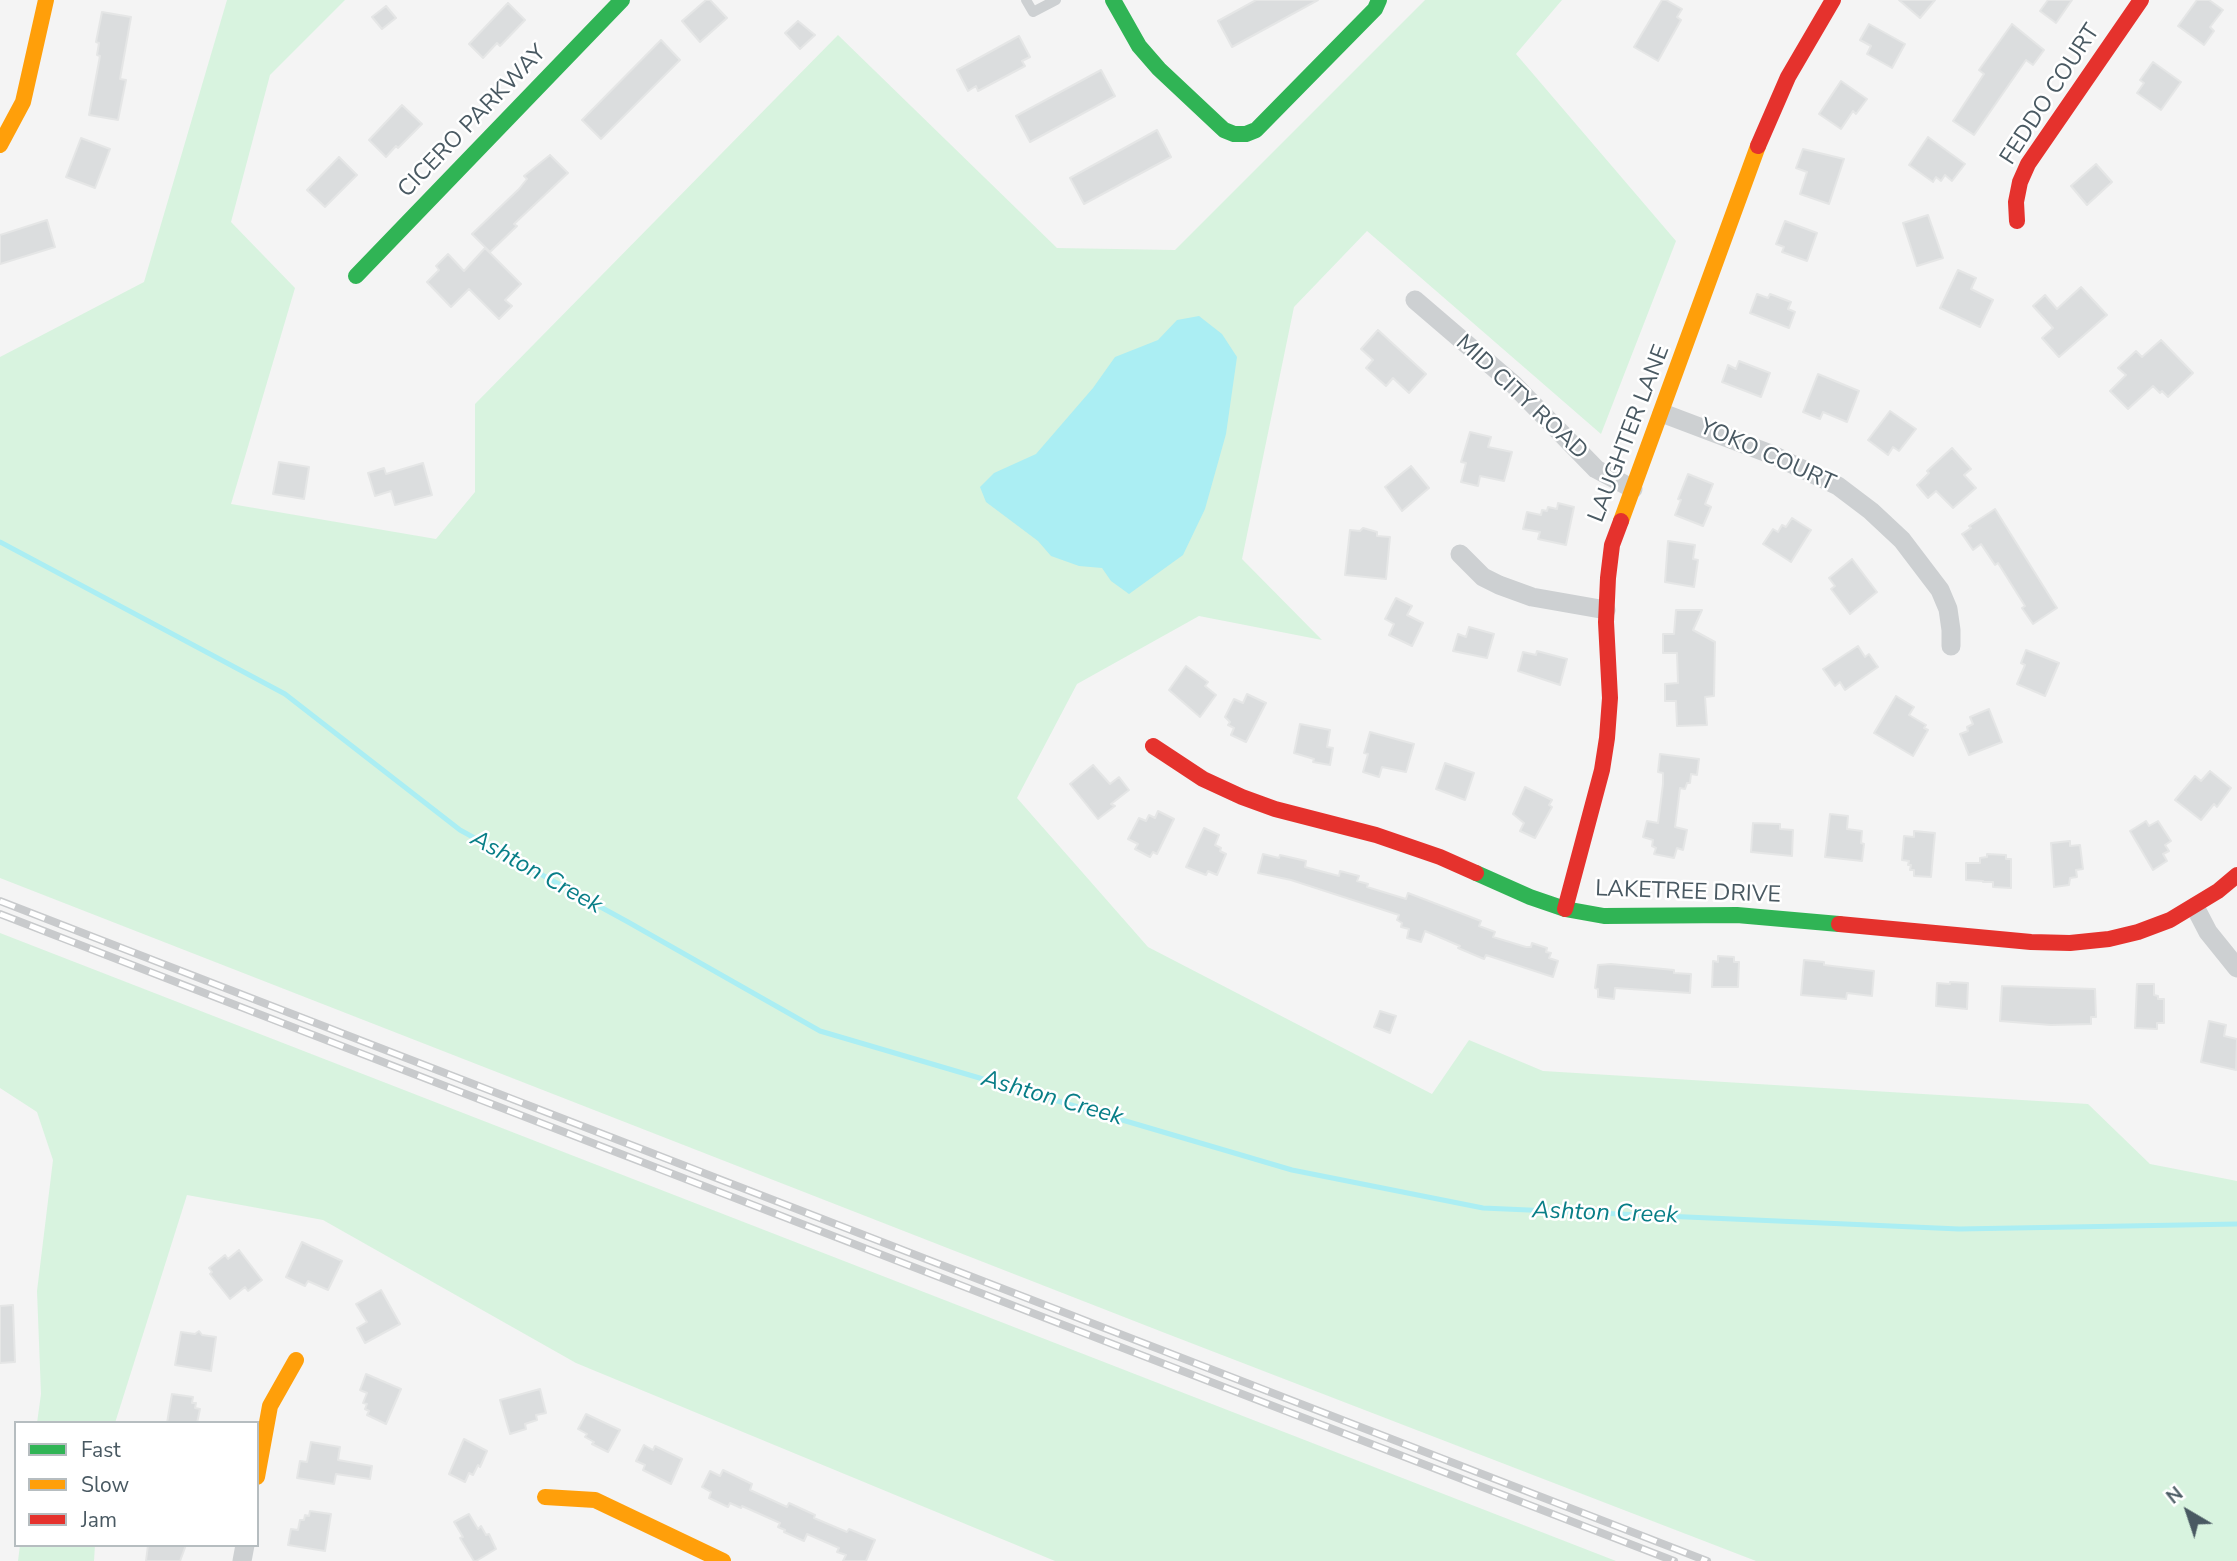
<!DOCTYPE html>
<html>
<head>
<meta charset="utf-8">
<style>
  body { margin:0 }
  #map { position:relative; width:2237px; height:1561px; overflow:hidden; background:#f4f4f4; font-family:"Nunito Sans",sans-serif }
  canvas { display:block }
  .legend { position:absolute; left:14px; top:1421px; width:245px; height:126px; box-sizing:border-box; background:#fff; border:2px solid #b6bdc0; margin:0; padding:9px 12px; list-style:none; font-size:21px; color:#495962 }
  .legend li { display:flex; align-items:center; gap:14px; height:35px }
  .legend b { width:35px; border:2px solid #b6bdc0 }
  .north { position:absolute; left:2153px; top:1477px; width:70px; height:70px; -webkit-text-stroke:5px #fff; paint-order:stroke; rotate:321deg; font-size:19px; font-weight:700; line-height:28px; text-align:center; color:#495962 }
  .north::after { content:''; display:block; margin:auto; width:24px; height:32px; background:#495962; clip-path:polygon(50% 0,100% 100%,50% 72%,0 100%) }
</style>
</head>
<body>
<div id="map">
<canvas width="2237" height="1561"></canvas>
<ul class="legend">
<li><b style="height:9px;background:#30b455"></b>Fast</li>
<li><b style="height:9px;background:#ff9f0a"></b>Slow</li>
<li><b style="height:9px;background:#e5322d"></b>Jam</li>
</ul>
<div class="north">N</div>
</div>
<script>
const g = document.querySelector('canvas').getContext('2d');
g.lineJoin = 'round';
function paint(path, color) { g.fillStyle = color; g.fill(path, 'evenodd'); }
const toPath = rows => new Path2D(rows.map(r => 'M' + r).join(''));
function strokePath(path, color, width, dash) { g.strokeStyle = color; g.lineWidth = width; g.lineCap = dash ? 'butt' : 'round'; g.setLineDash(dash || []); g.stroke(path); }
function write(font, color, halo, rows, align = 'center') {
  g.font = font + ' "Nunito Sans",sans-serif'; g.lineWidth = 5; g.setLineDash([]); g.textBaseline = 'middle'; g.strokeStyle = halo; g.fillStyle = color; for (const [text, x, y, turn = 0] of rows) {
    g.save(); g.translate(x, y); g.rotate((+turn || 0) * Math.PI / 180); g.textAlign = isNaN(turn) ? turn : align; if (halo) g.strokeText(text, 0, 0); g.fillText(text, 0, 0); g.restore();
  }
}
paint(toPath([
  [227,0,345,0,270,75,231,222,295,288,231,504,436,539,475,492,475,404,838,35,1057,248,1175,250,1425,0,1562,0,1516,54,1676,241,1601,434,1367,231,1294,307,1242,559,1322,640,1199,616,1077,684,1017,798,1148,947,1432,1094,1469,1040,1543,1071,2088,1104,2150,1164,2237,1181,2237,1561,1756,1561,1165,1333,0,878,0,357,144,282],
  [0,933,1616,1561,1055,1561,576,1363,323,1220,187,1195,115,1423,37,1423,41,1394,37,1291,53,1160,37,1112,0,1088],
  [20,1545,95,1545,94,1561,18,1561]
]), '#d8f3df');
paint(toPath([
  [1199,316,1222,334,1237,357,1226,434,1205,509,1183,555,1129,594,1111,581,1102,568,1079,566,1051,556,1038,541,986,502,980,487,994,473,1036,454,1093,388,1115,357,1158,340,1177,320]
]), '#abeef3');
strokePath(toPath([
  [0,542,285,694,460,830,628,922,820,1031,1292,1170,1483,1208,1959,1229,2237,1224]
]), '#abeef3', 5);
const building = toPath([
  [706,0,710,0,727,18,700,42,682,21,706,0],
  [1256,0,1318,0,1232,47,1218,21,1256,0],
  [1662,0,1666,0,1682,9,1677,17,1681,20,1658,61,1634,47,1662,0],
  [1899,0,1935,0,1920,18,1899,0],
  [2048,0,2072,0,2056,23,2040,11,2048,0],
  [2197,0,2209,0,2223,10,2210,27,2214,31,2204,45,2178,26,2197,0],
  [508,3,525,20,500,46,497,43,483,58,469,44,508,3],
  [386,6,396,18,382,29,372,17,386,6],
  [102,12,131,17,120,79,126,80,118,120,89,115,100,56,97,55,99,43,96,42,102,12],
  [798,21,815,35,800,49,785,33,798,21],
  [1869,24,1905,44,1892,68,1867,54,1871,46,1860,40,1869,24],
  [2012,24,2044,50,2033,65,2026,60,1974,135,1953,121,1984,74,1979,70,2012,24],
  [1019,36,1030,57,1022,61,1025,66,978,91,976,86,968,91,957,70,1019,36],
  [661,40,680,60,601,139,582,120,661,40],
  [2153,62,2181,82,2161,110,2137,93,2144,83,2140,80,2153,62],
  [1101,70,1115,96,1030,142,1016,116,1101,70],
  [1841,81,1867,99,1856,114,1853,111,1841,129,1819,114,1841,81],
  [402,105,422,124,398,148,396,146,386,157,369,140,402,105],
  [1157,130,1171,157,1084,204,1070,178,1157,130],
  [1928,137,1965,164,1952,181,1945,175,1941,181,1936,177,1933,182,1909,165,1928,137],
  [81,138,110,149,95,188,66,177,81,138],
  [1803,149,1844,159,1829,204,1800,194,1807,172,1796,168,1803,149],
  [550,155,568,173,514,224,517,226,490,252,472,234,519,189,527,179,524,176,550,155],
  [339,157,357,175,325,207,307,190,339,157],
  [2096,164,2112,182,2087,205,2071,186,2096,164],
  [1928,215,1943,258,1917,266,1903,223,1928,215],
  [47,220,55,247,0,264,0,235,47,220],
  [1785,221,1817,233,1807,261,1782,252,1784,247,1776,244,1785,221],
  [485,248,521,284,505,300,512,306,499,319,469,289,451,307,427,282,439,270,436,266,448,254,464,271,485,248],
  [1958,270,1976,278,1971,289,1993,300,1980,327,1940,308,1958,270],
  [2081,287,2107,315,2059,357,2042,338,2053,328,2033,306,2045,295,2057,309,2081,287],
  [1757,294,1768,298,1770,294,1791,302,1788,309,1795,312,1789,328,1750,313,1757,294],
  [1378,330,1426,374,1409,393,1393,378,1386,386,1366,368,1373,360,1361,349,1378,330],
  [2161,340,2193,373,2168,397,2162,391,2160,393,2153,386,2128,409,2110,391,2126,375,2118,368,2136,351,2142,357,2161,340],
  [1739,361,1770,373,1761,397,1722,382,1728,365,1736,369,1739,361],
  [1818,374,1859,391,1847,422,1823,412,1820,419,1803,412,1818,374],
  [1890,411,1916,429,1899,451,1893,447,1888,455,1868,440,1890,411],
  [1470,432,1491,437,1488,447,1512,452,1504,481,1480,476,1478,486,1461,482,1466,463,1461,462,1470,432],
  [1952,448,1971,469,1964,475,1976,488,1953,508,1936,491,1928,498,1917,485,1929,473,1927,471,1952,448],
  [279,462,309,467,304,499,273,494,279,462],
  [423,463,432,495,395,505,391,491,375,496,368,473,384,468,386,474,423,463],
  [1411,466,1429,488,1402,511,1385,487,1411,466],
  [1688,474,1713,484,1705,504,1711,507,1703,526,1675,515,1681,500,1678,499,1688,474],
  [1558,503,1574,507,1566,545,1538,539,1540,532,1523,529,1527,512,1541,515,1542,510,1547,511,1548,507,1557,509,1558,503],
  [1995,509,2057,608,2033,624,2022,608,2025,606,1998,563,1995,565,1981,544,1973,550,1962,534,1971,528,1969,526,1995,509],
  [1792,518,1811,530,1791,562,1763,544,1773,529,1778,532,1782,525,1786,527,1792,518],
  [1363,528,1377,532,1377,536,1390,537,1386,579,1345,575,1350,530,1360,531,1363,528],
  [1668,541,1695,545,1693,559,1698,560,1694,587,1665,582,1668,541],
  [1852,559,1877,592,1850,614,1831,589,1835,586,1829,578,1852,559],
  [1396,598,1412,606,1407,615,1423,623,1412,646,1389,635,1394,624,1385,619,1396,598],
  [1676,610,1702,610,1693,630,1715,642,1714,696,1705,697,1707,725,1677,726,1676,701,1665,701,1665,684,1678,683,1677,653,1663,653,1663,634,1674,634,1676,610],
  [1469,627,1494,634,1487,658,1453,651,1458,634,1466,637,1469,627],
  [1858,646,1865,657,1869,654,1878,667,1845,690,1840,682,1835,686,1823,669,1858,646],
  [2026,650,2059,663,2045,696,2017,684,2025,665,2021,663,2026,650],
  [1537,651,1567,659,1560,685,1518,671,1523,652,1536,655,1537,651],
  [1186,666,1208,682,1205,686,1216,695,1200,717,1169,690,1186,666],
  [1247,694,1266,703,1246,742,1231,735,1234,728,1228,725,1230,722,1225,717,1234,699,1243,703,1247,694],
  [1896,696,1914,707,1909,715,1926,725,1924,728,1928,730,1913,756,1874,733,1896,696],
  [1989,709,2002,742,1969,755,1960,734,1968,731,1967,727,1973,724,1970,717,1989,709],
  [1300,724,1330,730,1327,747,1333,748,1330,765,1313,762,1314,759,1294,753,1300,724],
  [1370,732,1414,744,1406,772,1382,767,1379,777,1363,772,1368,754,1364,753,1370,732],
  [1660,754,1699,759,1697,775,1691,774,1690,783,1687,783,1685,789,1680,788,1675,827,1687,830,1683,850,1677,848,1674,858,1654,854,1656,848,1652,846,1653,840,1643,837,1647,821,1658,823,1663,784,1663,773,1658,772,1660,754],
  [1445,763,1474,773,1465,800,1436,789,1445,763],
  [1093,765,1110,784,1119,777,1129,790,1111,804,1115,806,1098,819,1070,784,1093,765],
  [2210,771,2231,788,2217,807,2214,804,2201,820,2175,800,2195,776,2201,781,2210,771],
  [1525,787,1552,800,1549,805,1552,807,1535,838,1520,831,1524,823,1513,814,1525,787],
  [1158,811,1174,819,1157,854,1153,852,1150,857,1135,849,1138,844,1128,839,1139,818,1146,821,1149,815,1155,818,1158,811],
  [1830,814,1848,816,1847,829,1862,831,1861,843,1864,844,1862,861,1825,857,1830,814],
  [2146,821,2149,826,2158,821,2171,841,2165,845,2169,851,2163,854,2167,861,2153,870,2130,831,2146,821],
  [1753,823,1780,824,1780,829,1793,830,1792,856,1751,852,1753,823],
  [1204,828,1219,835,1215,845,1221,848,1220,851,1226,854,1217,875,1208,871,1206,875,1186,867,1204,828],
  [1914,831,1935,833,1931,877,1914,876,1914,870,1910,870,1911,865,1908,865,1909,861,1902,860,1904,836,1914,837,1914,831],
  [2070,841,2070,846,2080,845,2083,869,2076,870,2077,877,2070,878,2069,885,2054,887,2051,843,2070,841],
  [1263,854,1279,858,1280,855,1306,861,1305,867,1339,876,1340,871,1359,876,1357,881,1368,884,1367,887,1406,899,1408,893,1481,921,1479,926,1495,932,1493,937,1526,947,1531,947,1532,943,1547,948,1546,952,1551,953,1549,958,1558,961,1553,977,1486,955,1484,959,1458,948,1460,946,1425,931,1421,942,1407,938,1409,929,1401,927,1402,923,1397,920,1399,915,1291,880,1258,873,1263,854],
  [1987,854,2006,855,2006,859,2011,859,2011,888,1993,887,1993,882,1983,882,1983,881,1966,880,1966,863,1980,863,1980,858,1987,857,1987,854],
  [1718,956,1734,957,1734,962,1739,962,1738,987,1712,987,1713,961,1718,962,1718,956],
  [1804,960,1824,962,1824,965,1874,971,1872,996,1847,993,1846,999,1801,995,1804,960],
  [1611,964,1674,970,1674,973,1691,974,1690,993,1615,988,1614,999,1598,997,1598,989,1595,988,1598,965,1611,964],
  [1950,982,1968,983,1967,1009,1936,1006,1937,983,1950,984,1950,982],
  [2137,984,2154,984,2154,995,2158,996,2158,999,2164,999,2164,1023,2157,1023,2157,1029,2135,1028,2137,984],
  [2002,986,2095,989,2096,1017,2091,1017,2091,1024,2051,1025,2000,1021,2002,986],
  [1380,1011,1396,1016,1390,1033,1374,1027,1380,1011],
  [2209,1021,2226,1025,2224,1036,2237,1039,2236,1070,2201,1062,2209,1021],
  [302,1242,342,1261,328,1290,308,1281,305,1286,286,1277,302,1242],
  [239,1250,262,1280,248,1291,245,1287,230,1299,210,1274,212,1272,209,1268,225,1255,228,1259,239,1250],
  [381,1290,400,1324,365,1343,357,1328,367,1322,356,1304,381,1290],
  [13,1305,15,1362,0,1363,0,1306,13,1305],
  [199,1331,202,1335,216,1337,211,1371,175,1365,181,1332,195,1334,199,1331],
  [366,1374,401,1389,386,1424,367,1415,369,1411,365,1409,367,1404,363,1403,367,1393,360,1390,366,1374],
  [540,1389,546,1413,536,1415,537,1420,525,1424,526,1429,510,1434,500,1400,540,1389],
  [172,1394,193,1397,192,1403,196,1403,195,1408,200,1409,197,1423,167,1423,172,1394],
  [586,1414,620,1430,608,1452,592,1444,594,1442,585,1437,587,1434,578,1429,586,1414],
  [464,1439,487,1451,480,1467,478,1465,473,1475,469,1473,465,1482,449,1474,464,1439],
  [311,1442,340,1447,338,1460,372,1466,370,1479,336,1474,334,1484,297,1478,300,1461,307,1462,311,1442],
  [644,1445,653,1450,655,1446,682,1459,671,1484,643,1470,645,1465,636,1461,644,1445],
  [723,1470,752,1484,750,1490,787,1507,789,1503,815,1515,814,1518,847,1532,849,1529,875,1540,866,1561,843,1561,846,1555,837,1552,839,1548,807,1534,804,1541,784,1532,785,1530,778,1527,780,1523,742,1506,741,1508,730,1503,728,1507,709,1498,711,1492,702,1487,710,1471,720,1476,723,1470],
  [310,1511,331,1514,325,1551,288,1545,291,1529,298,1530,300,1520,304,1520,305,1515,309,1516,310,1511],
  [469,1514,478,1529,481,1526,486,1535,489,1534,496,1549,476,1561,474,1561,460,1538,463,1537,454,1522,469,1514],
  [148,1545,186,1545,180,1561,146,1561,148,1545]
]);
paint(building, '#dbddde');
strokePath(building, '#e5e6e6', 2);
strokePath(toPath([
  [1026,0,1033,12,1056,0]
]), '#cdd0d2', 10);
strokePath(toPath([
  [1415,300,1513,384,1596,469,1633,489],
  [1662,413,1773,455,1838,486,1871,511,1902,540,1940,590,1948,609,1951,630,1951,646],
  [1460,554,1483,577,1499,585,1532,597,1606,610],
  [2195,907,2208,932,2237,968],
  [242,1561,245,1545]
]), '#cdd0d2', 19);
strokePath(toPath([
  [1113,0,1139,46,1159,69,1224,130,1234,134,1246,134,1256,130,1375,9,1379,0],
  [356,276,622,0],
  [1476,873,1530,897,1565,909,1604,916,1737,915,1839,924]
]), '#30b455', 16);
strokePath(toPath([
  [0,145,23,102,46,0],
  [1621,521,1758,146],
  [257,1477,270,1406,296,1360],
  [545,1497,595,1500,723,1561]
]), '#ff9f0a', 16);
strokePath(toPath([
  [1758,146,1788,77,1833,0],
  [2017,221,2016,202,2020,182,2028,164,2141,0],
  [1153,746,1203,779,1242,797,1275,809,1376,835,1440,857,1476,873],
  [1565,909,1602,770,1607,738,1610,698,1606,622,1608,578,1612,545,1621,521],
  [1839,924,2031,942,2070,943,2109,939,2138,932,2170,920,2218,891,2237,875]
]), '#e5322d', 16);
const rail = toPath([
  [0,901,1707,1561],
  [0,914,1674,1561]
]);
strokePath(rail, '#c8cacc', 8);
strokePath(rail, '#fff', 5, [16]);
write('23px', '#495962', '#fff', [
  ["FEDDO COURT",2051,95,-57],
  ["CICERO PARKWAY",473,122,-46],
  ["MID CITY ROAD",1521,398,43],
  ["LAUGHTER LANE",1630,434,-69],
  ["YOKO COURT",1767,456,24],
  ["LAKETREE DRIVE",1688,893,2]
]);
write('italic 24px', '#087e87', '#fff', [
  ["Ashton Creek",536,873,29],
  ["Ashton Creek",1052,1099,16],
  ["Ashton Creek",1605,1214,2]
]);
</script>
</body>
</html>
